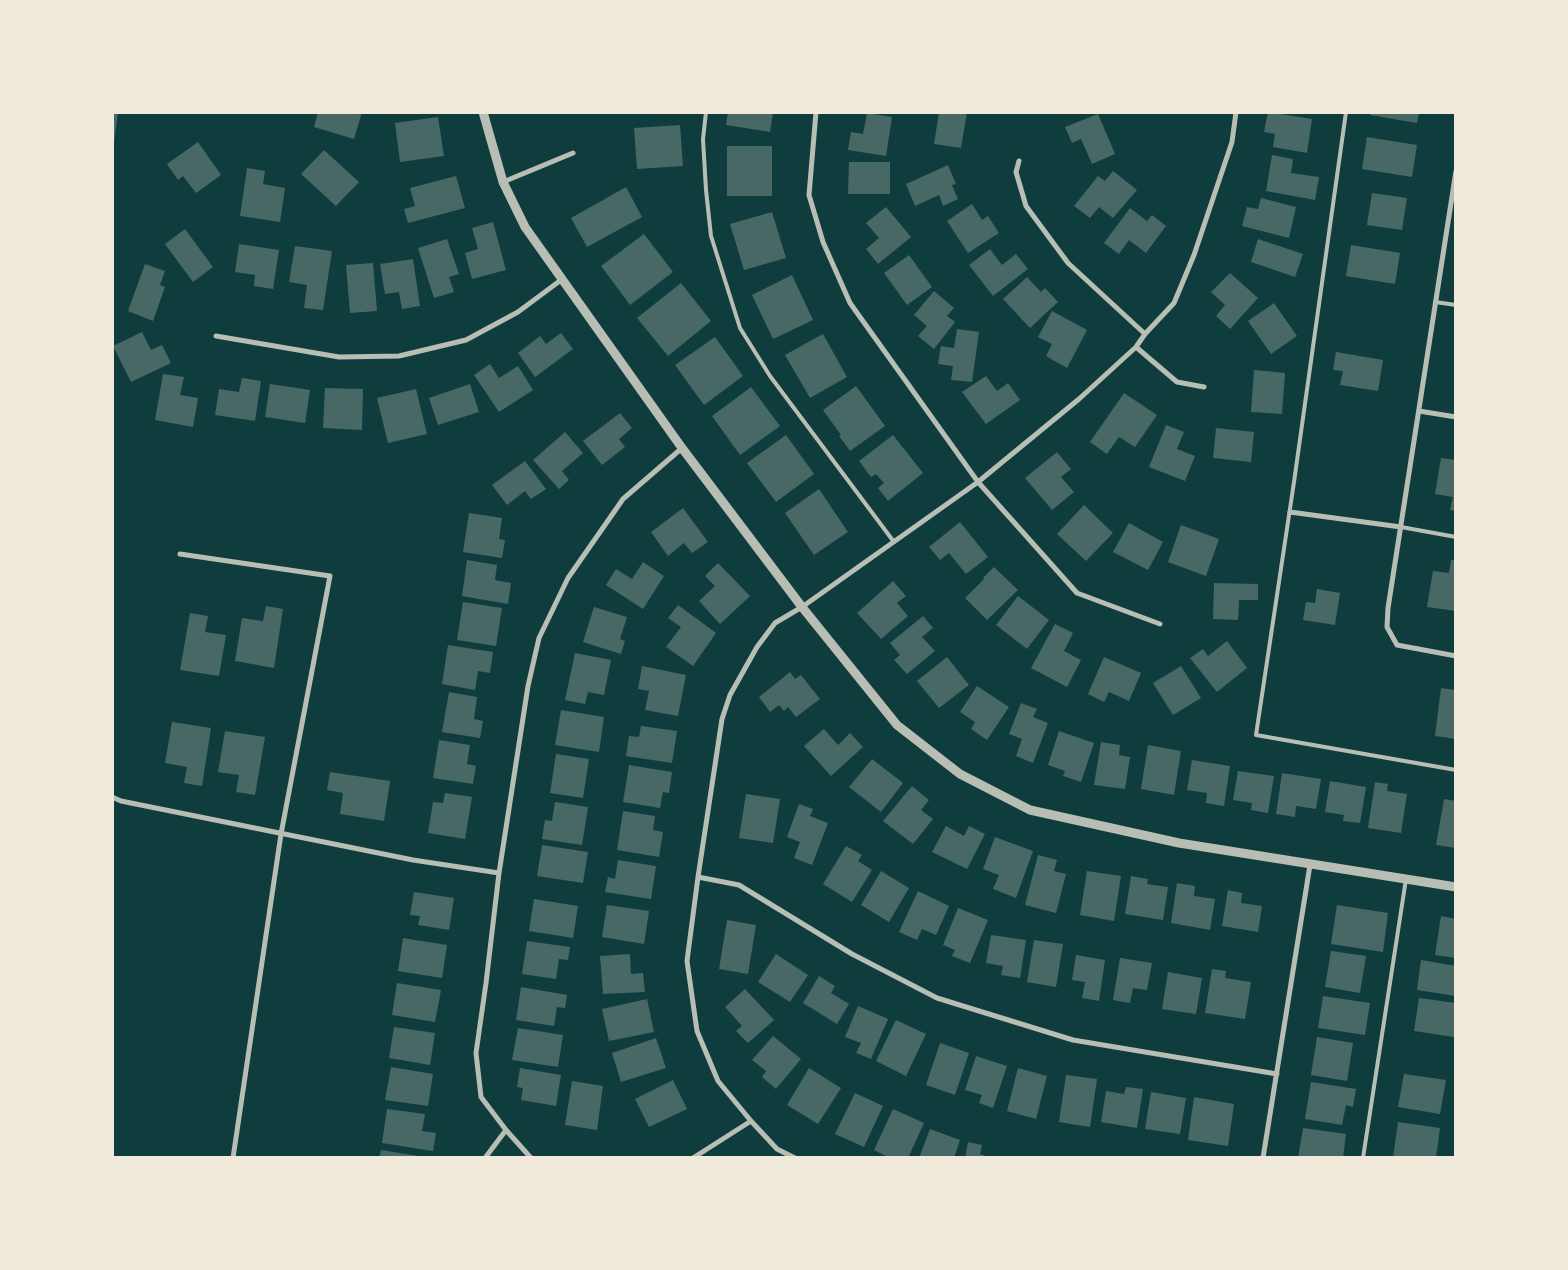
<!DOCTYPE html>
<html>
<head>
<meta charset="utf-8">
<style>
  body { margin:0 }
  #map { position:relative; width:1568px; height:1270px; overflow:hidden; background:#0f3d3e; font-family:Barlow,sans-serif }
  canvas { display:block }
  .frame { position:absolute; inset:0; border:114px solid #f1e9da; pointer-events:none }
</style>
</head>
<body>
<div id="map">
<canvas width="1568" height="1270"></canvas>
<div class="frame"></div>
</div>
<script>
const g = document.querySelector('canvas').getContext('2d');
g.lineJoin = 'round';
function paint(path, color) { g.fillStyle = color; g.fill(path, 'evenodd'); }
const toPath = rows => new Path2D(rows.map(r => 'M' + r).join(''));
function strokePath(path, color, width, dash) { g.strokeStyle = color; g.lineWidth = width; g.lineCap = dash ? 'butt' : 'round'; g.setLineDash(dash || []); g.stroke(path); }
paint(toPath([
  [112,112,118,112,114,143,112,142],
  [318,112,362,112,354,139,314,127],
  [728,112,773,112,770,132,726,125],
  [939,112,967,112,961,148,934,144],
  [1268,112,1312,119,1307,153,1273,147,1275,134,1264,132],
  [1371,112,1419,112,1417,123,1370,115],
  [867,113,892,117,886,156,848,150,851,132,863,134],
  [1098,114,1115,154,1092,164,1081,139,1072,143,1065,127],
  [438,117,444,156,400,162,395,123],
  [680,125,683,166,637,169,634,128],
  [1367,137,1417,145,1412,177,1362,169],
  [198,142,221,175,196,193,183,176,178,180,167,164],
  [727,146,772,146,772,196,727,196],
  [324,150,359,182,336,206,301,174],
  [1272,155,1293,159,1291,173,1319,177,1315,200,1266,191],
  [849,162,890,162,890,194,848,194],
  [948,165,956,184,952,185,958,199,943,206,939,195,915,206,906,184],
  [247,168,265,171,263,184,285,188,280,222,240,216],
  [1113,171,1137,190,1113,218,1099,207,1090,218,1074,206,1098,176,1105,181],
  [456,176,465,208,408,223,404,209,415,206,410,188],
  [626,187,642,217,587,247,571,218],
  [1372,193,1407,198,1402,230,1367,225],
  [1261,198,1296,207,1289,238,1242,226,1247,207,1258,209],
  [972,204,982,220,988,216,999,233,968,253,947,221],
  [886,207,911,237,878,264,866,249,879,238,866,223],
  [1130,208,1147,221,1152,215,1166,226,1146,253,1129,240,1119,254,1104,243],
  [772,212,786,258,744,270,730,224],
  [493,222,506,270,472,279,465,253,478,249,472,228],
  [185,229,213,267,193,282,165,244],
  [644,234,673,272,630,305,601,266],
  [447,239,459,274,449,277,454,292,434,298,418,248],
  [1258,239,1303,254,1295,277,1251,262],
  [239,244,279,250,273,289,254,286,255,275,235,272],
  [1351,245,1400,253,1395,284,1346,276],
  [295,246,332,251,323,310,304,308,307,285,289,282],
  [990,249,1002,265,1016,254,1028,269,993,296,969,265],
  [909,255,932,287,907,305,884,273],
  [413,259,420,306,402,309,399,292,385,294,380,264],
  [373,263,377,311,350,313,346,265],
  [145,264,165,271,160,285,165,287,153,321,128,311],
  [1230,273,1258,298,1230,329,1216,316,1225,305,1211,292],
  [792,275,813,320,773,339,752,295],
  [1027,277,1041,292,1045,288,1058,302,1030,328,1003,299],
  [681,283,711,321,668,356,637,318],
  [934,291,954,308,947,316,955,322,934,349,918,336,927,326,914,315],
  [1274,303,1297,336,1271,354,1248,321],
  [1052,311,1087,330,1067,368,1046,356,1052,344,1038,337],
  [957,329,979,332,972,382,951,380,953,366,938,364,941,346,954,348],
  [142,332,151,350,162,345,171,363,131,382,113,346],
  [561,333,573,349,535,377,518,353,540,336,546,344],
  [823,334,847,377,810,398,785,355],
  [715,337,743,376,704,405,675,365],
  [1336,352,1383,360,1378,391,1340,385,1343,371,1333,370],
  [490,364,499,378,518,366,533,390,499,412,474,375],
  [1254,370,1285,373,1282,414,1251,412],
  [163,374,184,377,180,395,198,398,193,427,155,420],
  [986,376,997,391,1008,383,1020,400,986,424,962,392],
  [242,378,261,381,255,421,215,415,219,389,239,392],
  [270,384,310,390,305,423,265,417],
  [470,384,479,412,438,425,429,398],
  [856,386,885,426,850,451,839,436,841,435,823,410],
  [751,387,780,426,740,455,712,416],
  [325,388,363,389,362,430,323,428],
  [416,389,427,434,388,443,377,398],
  [1124,393,1157,415,1135,447,1119,437,1107,454,1090,442],
  [620,413,632,428,619,439,625,447,602,465,583,441],
  [1166,425,1184,432,1177,449,1195,456,1185,481,1149,467],
  [1216,428,1254,432,1251,462,1213,458],
  [565,432,583,453,562,471,569,480,559,489,533,460],
  [786,435,814,474,776,502,747,463],
  [893,435,923,473,888,501,878,488,884,483,876,474,871,477,859,461],
  [1057,452,1071,469,1061,477,1074,492,1052,510,1025,478],
  [1441,458,1456,460,1456,511,1450,510,1453,497,1435,494],
  [525,461,546,489,531,499,525,491,507,505,492,485],
  [819,489,848,532,814,555,785,513],
  [1084,505,1113,533,1086,561,1057,534],
  [683,508,708,542,692,553,684,543,668,556,651,532],
  [469,513,502,518,499,539,505,540,502,558,463,552],
  [960,522,988,557,966,574,949,553,940,560,929,547],
  [1129,523,1163,542,1148,570,1113,552],
  [1181,525,1219,539,1206,576,1168,562],
  [467,560,497,565,495,580,511,583,508,604,462,596],
  [1451,560,1456,560,1456,611,1427,607,1433,571,1449,573],
  [643,562,664,576,643,609,606,585,616,569,632,579],
  [718,563,750,596,720,624,699,601,715,586,705,576],
  [994,567,1018,590,987,620,965,598,984,579,983,578],
  [893,581,906,596,897,603,908,616,881,639,857,613],
  [1214,583,1258,584,1258,600,1239,600,1238,620,1213,619],
  [1317,589,1340,593,1335,625,1303,620,1306,602,1315,603],
  [1018,596,1049,620,1027,649,996,625],
  [463,602,502,608,496,646,457,640],
  [678,605,716,633,693,666,666,647,681,627,668,618],
  [266,606,283,609,274,668,235,661,242,618,263,621],
  [594,607,627,617,620,639,625,641,621,654,583,642],
  [190,613,208,616,205,632,226,635,219,676,180,670],
  [923,616,933,628,922,637,935,651,907,674,894,660,900,655,890,643],
  [1055,624,1073,633,1064,651,1081,660,1067,687,1031,668],
  [1227,641,1247,668,1217,692,1190,658,1203,649,1208,656],
  [448,645,493,652,490,673,478,671,475,690,442,684],
  [575,653,611,660,604,695,588,692,585,704,565,700],
  [947,657,969,685,939,708,917,681],
  [1104,657,1141,673,1129,701,1109,692,1104,702,1088,694],
  [642,666,686,675,678,716,645,710,649,691,638,689],
  [1181,666,1201,698,1173,715,1153,683],
  [790,672,795,679,801,675,820,699,796,717,788,707,784,711,779,705,770,712,759,697],
  [977,686,1009,707,987,740,971,729,975,722,960,712],
  [1441,688,1456,690,1456,739,1435,736],
  [449,692,477,697,474,719,483,721,480,738,442,732],
  [1021,703,1037,709,1033,717,1048,723,1033,763,1016,756,1022,739,1009,734],
  [561,710,604,717,599,752,555,745],
  [172,722,211,728,202,786,184,783,187,767,165,763],
  [641,726,677,731,672,763,626,756,629,736,639,737],
  [824,729,838,745,850,733,863,747,831,776,804,746],
  [225,731,265,737,255,795,236,792,239,775,218,772],
  [1059,731,1094,743,1081,782,1063,776,1065,771,1048,765],
  [439,740,470,745,467,764,476,766,473,784,433,778],
  [1101,742,1120,745,1119,755,1130,757,1125,789,1094,785],
  [1148,745,1181,751,1174,795,1141,789],
  [556,754,589,759,583,798,550,793],
  [872,759,903,783,881,812,849,787],
  [1192,760,1230,766,1224,806,1206,803,1207,793,1187,790],
  [629,765,672,772,669,793,663,792,660,808,623,802],
  [1238,771,1274,776,1268,813,1251,810,1252,803,1233,800],
  [330,772,390,781,384,821,340,814,343,793,327,790],
  [1282,773,1321,779,1316,809,1296,806,1295,817,1276,814],
  [1330,781,1366,787,1360,823,1343,821,1344,815,1325,812],
  [1375,782,1388,784,1387,791,1407,794,1401,833,1368,828],
  [912,786,929,800,921,810,933,819,913,844,883,821],
  [445,793,472,797,465,839,428,833,433,802,443,803],
  [746,794,780,799,773,843,739,838],
  [1444,799,1456,801,1456,848,1436,845],
  [555,802,588,807,582,845,542,839,545,820,552,821],
  [799,804,813,809,810,816,828,823,812,865,794,858,800,842,787,837],
  [623,811,655,816,653,830,663,832,659,857,617,850],
  [946,826,964,836,969,826,985,834,967,869,932,852],
  [995,837,1033,851,1016,898,993,889,999,875,983,869],
  [542,845,588,852,583,883,537,876],
  [846,846,862,855,858,861,872,870,852,902,823,884],
  [1038,855,1057,860,1054,871,1066,874,1056,913,1025,905],
  [618,860,656,866,651,899,605,892,608,877,615,879],
  [881,871,909,888,889,922,861,905],
  [1087,871,1121,876,1114,921,1080,915],
  [1131,876,1148,879,1147,884,1168,887,1163,920,1125,914],
  [1177,883,1195,886,1194,896,1215,899,1210,930,1171,923],
  [1228,890,1242,893,1241,903,1262,906,1258,932,1222,926],
  [918,891,949,906,936,935,922,929,917,940,899,932],
  [414,892,454,898,449,930,418,925,420,916,410,915],
  [534,899,578,906,573,938,529,931],
  [607,905,649,911,644,944,602,937],
  [1337,905,1388,913,1383,952,1331,944],
  [958,908,988,920,970,963,952,956,955,950,943,945],
  [1441,916,1456,919,1456,958,1435,955],
  [727,920,756,925,748,974,719,969],
  [991,935,1026,940,1020,978,1001,975,1003,966,986,963],
  [403,938,447,945,442,978,398,971],
  [1034,940,1063,944,1056,987,1027,982],
  [527,941,570,947,568,960,559,959,556,979,522,974],
  [1331,951,1366,956,1360,993,1325,987],
  [630,954,631,974,643,973,645,992,603,994,600,956],
  [776,954,808,975,790,1002,758,982],
  [1076,955,1105,960,1099,1001,1082,998,1085,982,1072,980],
  [1120,958,1152,963,1147,990,1133,988,1130,1003,1113,1000],
  [1421,960,1456,966,1456,996,1417,990],
  [1212,969,1226,971,1225,978,1251,982,1245,1019,1205,1013],
  [1168,972,1202,978,1196,1014,1162,1009],
  [819,976,835,986,831,993,849,1004,837,1024,803,1003],
  [397,983,441,990,435,1022,392,1015],
  [521,987,567,995,565,1008,557,1007,554,1026,516,1020],
  [745,989,774,1020,748,1043,736,1031,742,1026,725,1007],
  [1323,996,1370,1003,1365,1035,1318,1028],
  [1419,998,1456,1003,1454,1037,1414,1031],
  [647,999,654,1032,609,1041,602,1009],
  [858,1006,888,1019,871,1059,856,1053,861,1043,845,1037],
  [896,1020,926,1034,906,1076,876,1061],
  [394,1027,435,1033,430,1065,389,1058],
  [518,1028,563,1035,558,1067,512,1060],
  [773,1036,801,1059,776,1089,762,1077,766,1071,752,1060],
  [1317,1037,1353,1043,1347,1081,1311,1075],
  [656,1038,666,1068,621,1082,612,1053],
  [940,1043,969,1053,955,1095,926,1085],
  [976,1056,1007,1066,993,1108,979,1103,982,1095,965,1090],
  [391,1067,433,1074,428,1106,385,1100],
  [520,1068,561,1075,556,1106,521,1100,523,1088,517,1087],
  [809,1068,841,1088,818,1124,787,1105],
  [1018,1068,1047,1076,1036,1119,1007,1111],
  [1404,1074,1446,1080,1440,1114,1398,1107],
  [1066,1075,1097,1079,1090,1127,1059,1122],
  [673,1080,687,1109,649,1127,635,1099],
  [572,1081,603,1086,597,1130,565,1125],
  [1311,1082,1356,1089,1353,1107,1346,1105,1342,1125,1305,1119],
  [1126,1087,1143,1089,1137,1128,1101,1122,1106,1091,1124,1094],
  [1151,1092,1186,1098,1180,1134,1145,1129],
  [855,1093,883,1106,864,1147,835,1134],
  [1194,1097,1234,1104,1228,1146,1188,1140],
  [387,1109,425,1114,422,1131,436,1133,433,1151,382,1143],
  [893,1109,924,1123,908,1158,890,1158,874,1150],
  [1398,1122,1440,1128,1436,1158,1393,1158],
  [1303,1128,1346,1134,1343,1158,1298,1158],
  [930,1129,960,1140,954,1158,919,1158],
  [968,1142,982,1145,980,1154,992,1158,965,1158],
  [381,1150,418,1156,418,1158,379,1158]
]), '#486865');
strokePath(toPath([
  [706,112,703,139,706,190,711,236,740,328,770,376,894,542],
  [1346,112,1294,482,1256,735,1456,770],
  [1435,302,1456,305],
  [1401,527,1456,537],
  [1363,1158,1406,879]
]), '#b8beb3', 4);
strokePath(toPath([
  [816,112,809,195,823,242,850,303,978,482,1077,593,1160,624],
  [1019,161,1016,172,1026,206,1068,263,1145,334],
  [1456,171,1388,608,1387,627,1397,645,1456,656],
  [503,182,573,153],
  [216,336,339,357,399,356,466,340,518,312,561,280],
  [1136,347,1177,382,1204,387],
  [1419,411,1456,417],
  [1290,512,1401,527],
  [180,554,330,576,281,834,233,1158],
  [112,797,121,801,413,860,499,873],
  [698,877,739,885,852,954,937,998,1073,1040,1277,1074],
  [485,1158,506,1130],
  [531,1158,506,1130,481,1097,476,1053,486,983,499,873,528,686,539,638,568,578,623,499,682,448],
  [693,1158,751,1121],
  [795,1158,777,1149,751,1121,718,1081,697,1031,687,961,698,877,722,719,730,695,757,647,775,623,802,607,978,482,1079,399,1136,347,1145,334,1174,303,1194,255,1232,142,1236,112],
  [1263,1158,1310,865]
]), '#b8beb3', 5);
strokePath(toPath([
  [483,112,503,182,525,227,682,448,802,607,897,725,960,774,1030,810,1179,843,1456,887]
]), '#b8beb3', 9);
</script>
</body>
</html>
